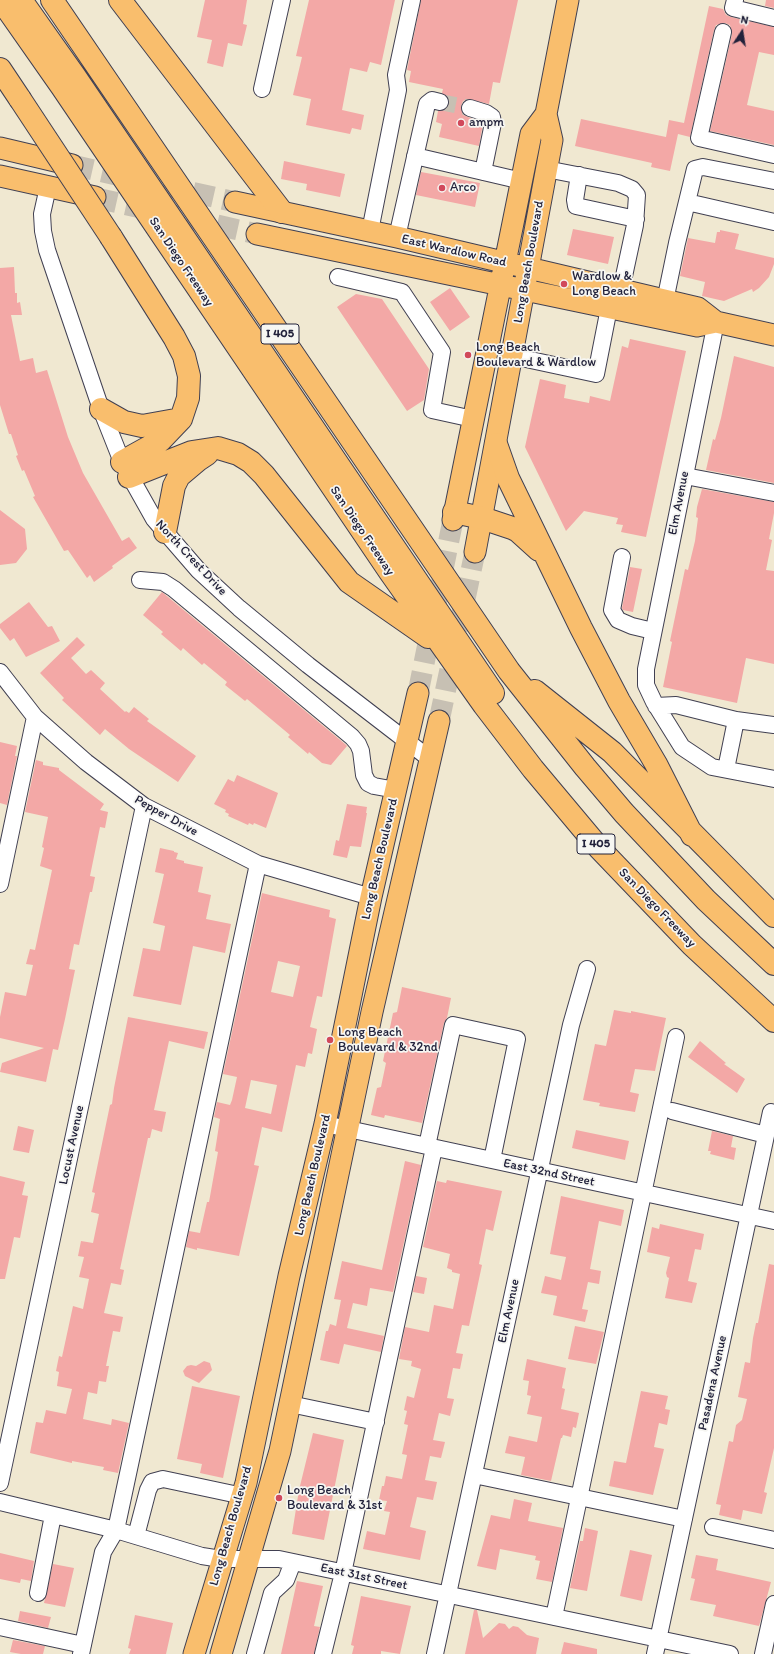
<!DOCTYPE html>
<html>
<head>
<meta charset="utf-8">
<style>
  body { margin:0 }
  #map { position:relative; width:774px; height:1654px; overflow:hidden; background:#f0e8d1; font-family:Itim,sans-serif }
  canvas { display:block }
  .north { position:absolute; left:722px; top:12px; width:40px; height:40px; -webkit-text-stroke:3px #f6f6f2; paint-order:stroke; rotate:12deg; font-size:11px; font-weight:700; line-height:16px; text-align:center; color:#22223b }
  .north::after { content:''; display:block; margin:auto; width:14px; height:18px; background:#22223b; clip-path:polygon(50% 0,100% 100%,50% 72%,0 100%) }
</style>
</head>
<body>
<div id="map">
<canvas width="774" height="1654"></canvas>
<div class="north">N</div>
</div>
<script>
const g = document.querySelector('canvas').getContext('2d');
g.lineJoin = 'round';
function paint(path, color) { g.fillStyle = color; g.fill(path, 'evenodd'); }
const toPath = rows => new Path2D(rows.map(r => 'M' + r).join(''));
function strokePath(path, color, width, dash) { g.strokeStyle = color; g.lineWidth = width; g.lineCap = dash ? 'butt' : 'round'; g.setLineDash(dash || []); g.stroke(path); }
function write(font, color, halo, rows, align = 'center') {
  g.font = font + ' Itim,sans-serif'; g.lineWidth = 3.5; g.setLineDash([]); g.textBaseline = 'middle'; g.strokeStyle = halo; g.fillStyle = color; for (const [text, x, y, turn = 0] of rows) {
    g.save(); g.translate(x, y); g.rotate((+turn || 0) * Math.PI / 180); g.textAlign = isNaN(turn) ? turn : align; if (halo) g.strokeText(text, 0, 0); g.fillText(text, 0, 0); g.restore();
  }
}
paint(toPath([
  [205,0,247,0,243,24,247,25,242,46,228,43,223,67,207,63,212,40,197,37],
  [309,0,395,0,381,65,370,62,367,72,350,68,342,110,364,115,361,130,352,128,350,134,306,125,311,99,293,95,302,57,296,56],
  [421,0,518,0,500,83,493,82,489,104,468,99,463,101,461,106,463,115,483,123,479,146,439,137,442,124,436,122,438,111,447,108,449,99,442,93,443,89,409,82,411,71,407,70],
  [766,0,774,0,774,8,765,6],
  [709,6,723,9,726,15,731,17,774,27,774,55,759,52,747,105,774,111,774,145,710,131,732,34,730,25,725,23,716,25,714,30,690,137,678,134,670,171,651,167,652,163,575,146,581,119,666,137,669,120,684,123],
  [284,161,345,174,340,197,306,190,307,184,281,179],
  [421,172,480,183,475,207,416,195],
  [573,229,614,237,608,264,567,255],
  [720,230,739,234,735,249,774,258,774,264,769,277,759,288,753,292,752,289,724,301,702,296,705,282,680,276,688,238,715,243,717,232,720,232],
  [14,267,15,293,17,293,17,303,20,302,22,315,11,315,20,361,33,358,36,373,47,370,68,437,83,473,122,541,129,537,137,548,112,566,113,568,94,582,90,575,87,578,68,550,64,551,33,497,35,496,24,470,22,471,16,456,18,455,11,434,9,434,0,405,0,268],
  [450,288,470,317,450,331,430,302],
  [356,294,382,299,429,369,424,400,407,411,337,307],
  [630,339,686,351,646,537,621,532,623,525,616,524,618,518,584,511,566,531,525,447,540,379,566,385,564,398,589,403,590,396,610,401,622,346,628,348],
  [734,356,774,367,774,483,706,470,713,439,715,440,721,418],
  [702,489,774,502,774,513,769,539,772,540,766,570,774,571,774,664,746,658,737,703,663,687,672,642,670,641,685,569,688,570,695,541,698,518,696,517,697,507],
  [0,510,25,529,27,549,16,563,0,565],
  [630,567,642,569,633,612,623,610,622,608],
  [162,592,345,744,347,746,331,765,322,763,309,752,308,754,288,737,290,735,247,699,245,701,225,685,227,682,204,663,202,665,183,648,181,651,161,634,163,632,143,615],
  [29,602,48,627,52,626,60,641,26,657,14,638,10,641,0,628,0,624],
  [77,637,85,645,71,658,86,674,91,670,105,683,100,689,125,712,126,711,129,713,134,707,149,719,147,721,196,756,178,782,129,749,105,729,100,735,62,700,64,698,40,673],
  [0,742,17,746,15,756,17,756,7,805,0,803],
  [36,760,43,762,43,765,59,768,59,770,104,804,100,810,108,812,105,828,100,827,90,876,95,877,92,892,90,892,79,945,74,944,69,969,75,970,65,1019,58,1050,53,1049,46,1082,0,1072,2,1063,44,1048,0,1038,0,1017,5,992,26,996,33,965,26,964,30,949,35,950,52,870,40,866,44,848,42,847,48,817,25,812],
  [237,775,278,793,266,828,254,823,253,825,249,823,248,825,228,816,229,814,225,812,226,810,214,804,228,779,234,782],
  [347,804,367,807,366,813,367,813,361,847,350,846,347,858,333,855,336,840,339,841],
  [160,848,174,851,174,852,178,853,176,859,184,861,184,863,203,867,198,892,211,895,206,919,231,924,225,953,193,946,181,1005,133,996,143,948,160,951,165,926,153,923,164,874,155,872],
  [262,893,330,910,329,917,336,919,322,997,317,996,310,1027,317,1029,312,1054,308,1053,305,1067,296,1065,282,1132,262,1127,254,1165,259,1166,239,1256,197,1248,197,1250,186,1247,189,1231,200,1233,207,1202,209,1202,218,1152,215,1151,220,1119,214,1117,217,1102,230,1105,232,1100,237,1077,223,1074],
  [278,961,300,966,293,997,271,992],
  [251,1080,277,1085,271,1114,245,1108],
  [402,987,451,998,447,1018,444,1023,422,1123,385,1115,384,1118,371,1115,377,1088,381,1087,386,1063,383,1061,393,1013,397,1012],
  [614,1010,631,1013,631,1011,666,1018,655,1071,635,1069,630,1092,639,1094,635,1112,599,1106,600,1103,583,1100,595,1044,606,1046],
  [128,1017,208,1032,204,1049,169,1041,154,1110,166,1112,162,1132,152,1129,150,1138,148,1138,120,1269,124,1270,121,1285,111,1283,104,1313,123,1317,120,1332,113,1331,106,1366,109,1366,106,1382,99,1381,97,1394,88,1392,83,1419,111,1425,112,1419,129,1423,118,1473,103,1470,104,1467,93,1465,72,1461,72,1463,30,1453,36,1422,43,1423,46,1410,66,1414,72,1389,57,1386,59,1372,56,1371,59,1356,62,1357,73,1306,83,1309,89,1279,79,1277,84,1257,78,1256,81,1241,93,1243,99,1214,91,1212,95,1193,92,1192,110,1105,112,1104,114,1088],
  [700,1041,726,1063,724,1064,745,1079,737,1093,688,1057],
  [18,1126,34,1130,29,1153,13,1150],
  [576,1130,629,1141,625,1160,572,1148],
  [712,1131,733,1136,731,1147,736,1148,734,1160,710,1154,711,1151,708,1151],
  [405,1161,421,1165,393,1292,370,1288,367,1306,353,1303,347,1328,384,1336,381,1352,344,1344,339,1364,320,1360,326,1331,328,1331,330,1324,336,1326,341,1300,334,1299,342,1261,382,1270],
  [0,1176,25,1182,22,1195,28,1196,20,1238,14,1237,5,1279,0,1279],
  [447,1180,502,1191,493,1231,486,1229,479,1264,482,1265,469,1326,462,1325,456,1353,463,1354,460,1369,453,1368,447,1398,454,1399,450,1416,439,1413,433,1440,445,1442,441,1458,430,1456,425,1480,437,1482,433,1500,417,1497,410,1527,426,1531,420,1560,363,1549,367,1531,385,1535,390,1512,384,1511,387,1501,379,1500,382,1486,384,1486,386,1476,402,1479,407,1455,402,1454,408,1425,404,1424,407,1411,404,1410,407,1396,414,1398,421,1369,411,1366,412,1361,399,1359,405,1327,429,1332,434,1305,453,1309,460,1274,452,1272,452,1270,447,1268,450,1254,423,1247,437,1181,446,1183],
  [561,1196,624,1210,621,1226,599,1221,590,1269,601,1271,599,1284,588,1282,582,1309,588,1310,585,1322,553,1315,557,1296,541,1293,545,1276,561,1280,566,1257,550,1254],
  [660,1224,704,1234,701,1250,695,1249,688,1281,697,1283,692,1303,665,1298,669,1278,667,1277,666,1273,670,1257,647,1252,652,1227,659,1229],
  [769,1264,774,1265,774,1448,764,1492,767,1493,762,1514,743,1510,741,1520,719,1515,721,1505,716,1504,729,1441,733,1442,736,1425,742,1420,747,1399,738,1397,745,1362,750,1363,753,1338,756,1323,758,1323],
  [416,1276,427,1278,424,1294,413,1292],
  [575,1326,604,1332,596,1364,568,1359],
  [527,1359,566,1368,562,1388,565,1389,561,1409,579,1413,576,1428,573,1427,571,1437,563,1435,562,1438,561,1438,551,1481,521,1475,525,1457,505,1453,509,1436,537,1442,542,1417,527,1414,531,1396,527,1395,529,1381,523,1380],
  [204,1361,210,1363,212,1370,199,1383,185,1376,183,1371,187,1366,191,1365,196,1366],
  [192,1386,240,1396,223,1478,200,1473,202,1464,177,1459],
  [641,1391,668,1396,665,1409,670,1410,667,1425,659,1423,654,1447,664,1449,653,1495,609,1486,614,1461,626,1463],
  [313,1433,344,1440,324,1540,292,1534,299,1490],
  [514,1499,532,1503,528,1521,563,1528,552,1582,536,1579,540,1561,535,1560,536,1556,500,1549,496,1570,477,1566,491,1515,510,1519],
  [585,1528,598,1531,587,1591,570,1588,580,1541,583,1541],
  [630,1550,652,1555,642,1601,620,1596],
  [0,1553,34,1561,31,1581,21,1579,20,1583,0,1579],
  [696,1555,718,1559,716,1570,771,1582,759,1626,713,1616,716,1605,690,1600,695,1579,691,1578],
  [53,1564,74,1568,65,1607,44,1603],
  [297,1581,323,1586,314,1626,320,1627,314,1654,281,1654],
  [361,1596,411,1606,400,1654,381,1651,381,1654,352,1654,354,1646,351,1645],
  [474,1610,477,1610,483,1638,499,1623,505,1624,509,1629,513,1626,518,1627,527,1635,539,1638,536,1654,465,1654],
  [20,1611,51,1617,48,1628,18,1621],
  [135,1615,173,1623,166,1654,129,1654,131,1649,128,1648],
  [13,1640,45,1646,43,1654,21,1654,10,1652],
  [564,1642,597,1649,597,1654,561,1654]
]), '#f3a8a6');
strokePath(toPath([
  [440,102,470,108]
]), '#c7c0b3', 16, [16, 8]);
strokePath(toPath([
  [72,165,235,202],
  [96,198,257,234],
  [418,693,453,520],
  [439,721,475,552]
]), '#c7c0b3', 21, [21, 10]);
const minor = toPath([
  [735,0,733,8,774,18],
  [723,32,699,138,774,155],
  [262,89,282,0],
  [470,108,486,113,492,117,493,123,483,172],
  [415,156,522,181],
  [546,169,618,183,632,189,637,195,635,225,621,290],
  [579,175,575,200,576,206,636,219],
  [48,187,42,214,43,231,47,250,101,409,122,462,154,519,199,571,239,608,308,665,430,759],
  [687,202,774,222],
  [370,231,398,90,396,75,412,0],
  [397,237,427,104,432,100,440,102],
  [338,277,402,292,442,352,432,410,473,419],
  [665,301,677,243,695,169,703,167,774,181],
  [716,322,646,669,646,685,654,702,682,747,712,767,774,779],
  [512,356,596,374,609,308],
  [685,476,774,493],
  [622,557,612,610,618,620,632,626,653,631],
  [140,580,163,582,174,589,352,737,358,744,361,751,364,775,368,783,374,786,396,790],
  [0,672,35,717,86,762,144,806,258,864,371,897],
  [656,706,676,705,736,720],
  [726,769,736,720,774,725],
  [0,884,35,717],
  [672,1111,766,1135],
  [325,1124,774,1221],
  [427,1146,453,1025,517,1039,492,1160],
  [290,1404,376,1422],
  [474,1475,684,1519],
  [0,1483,144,806],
  [0,1502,116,1530,202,1556,221,1559,279,1559,730,1654],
  [713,1527,774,1540],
  [136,1536,148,1490,152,1482,163,1479,243,1496],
  [38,1593,53,1515],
  [554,1617,676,1037],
  [0,1627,83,1645],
  [81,1654,103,1552,116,1530,258,864],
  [255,1654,272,1593,286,1580,293,1562],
  [323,1654,343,1573,434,1148],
  [435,1654,571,1025,587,969],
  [655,1654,771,1112],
  [763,1654,774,1604]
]);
const major = toPath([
  [0,148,72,165],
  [0,176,95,197],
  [235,202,397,237,698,308,716,322,774,335],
  [257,234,697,326,716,322],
  [453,520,531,134,546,114],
  [475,552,552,140,546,114,568,0],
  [194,1654,246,1483,289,1276,325,1124,371,897,418,693],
  [221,1654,280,1451,372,1012,439,721]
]);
const highway = toPath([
  [1,0,62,87,390,572,484,705,533,769,600,849,692,945,774,1021],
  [21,0,74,75,493,693],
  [52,0,509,671,585,767,624,813,706,900,774,964],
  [120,0,282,212],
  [0,69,20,99],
  [111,237,174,337,184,356,189,376,188,398,181,419,160,441,122,462],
  [101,409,124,422,142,426,181,419],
  [496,444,508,478,581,628,619,701,656,764,692,835],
  [129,477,192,452,218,448,238,454,251,462,264,475,349,582,428,637],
  [454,512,482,518,512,528,518,531,539,550],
  [165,532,174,486,179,476,198,460,207,454],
  [535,691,612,752,774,916]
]);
strokePath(minor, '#414052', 18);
strokePath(major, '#414052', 23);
strokePath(highway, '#414052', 24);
strokePath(minor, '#fff', 16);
strokePath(major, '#f9be6d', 21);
strokePath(highway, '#f9be6d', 22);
const highwayBridge = toPath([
  [20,99,111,237]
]);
strokePath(highwayBridge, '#414052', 24, []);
strokePath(highwayBridge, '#f9be6d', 22);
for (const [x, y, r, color] of [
  [461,123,4,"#d1495b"],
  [442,188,4,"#d1495b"],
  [564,284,4,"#d1495b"],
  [468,355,4,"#d1495b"],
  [330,1040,4,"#d1495b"],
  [279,1498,4,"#d1495b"]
]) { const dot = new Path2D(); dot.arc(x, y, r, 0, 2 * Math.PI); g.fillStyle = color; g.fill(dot); strokePath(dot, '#f6f6f2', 1.5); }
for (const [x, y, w] of [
  [280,334,38],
  [596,844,38]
]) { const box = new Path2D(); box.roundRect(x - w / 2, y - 10, w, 20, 3); g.fillStyle = '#f6f6f2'; g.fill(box); strokePath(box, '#22223b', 1); }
write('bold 12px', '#22223b', null, [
  ["I 405",280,334],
  ["I 405",596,844]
]);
write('13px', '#22223b', '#f6f6f2', [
  ["ampm",469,123],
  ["Arco",450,188],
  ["Wardlow &",572,277],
  ["Long Beach",572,292],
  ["Long Beach",476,348],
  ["Boulevard & Wardlow",476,363],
  ["Long Beach",338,1033],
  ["Boulevard & 32nd",338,1048],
  ["Long Beach",287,1491],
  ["Boulevard & 31st",287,1506]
], 'left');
write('13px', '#22223b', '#f6f6f2', [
  ["East Wardlow Road",454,251,13],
  ["San Diego Freeway",181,262,56],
  ["Long Beach Boulevard",529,262,-80],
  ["Elm Avenue",679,503,-79],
  ["San Diego Freeway",362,531,56],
  ["North Crest Drive",191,558,47],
  ["Pepper Drive",166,816,29],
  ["Long Beach Boulevard",380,859,-77],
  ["San Diego Freeway",657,908,46],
  ["Locust Avenue",72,1145,-78],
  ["East 32nd Street",549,1173,12],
  ["Long Beach Boulevard",313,1175,-77],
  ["Elm Avenue",509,1311,-78],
  ["Pasadena Avenue",713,1383,-78],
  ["Long Beach Boulevard",231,1526,-74],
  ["East 31st Street",364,1577,12]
]);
</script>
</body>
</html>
